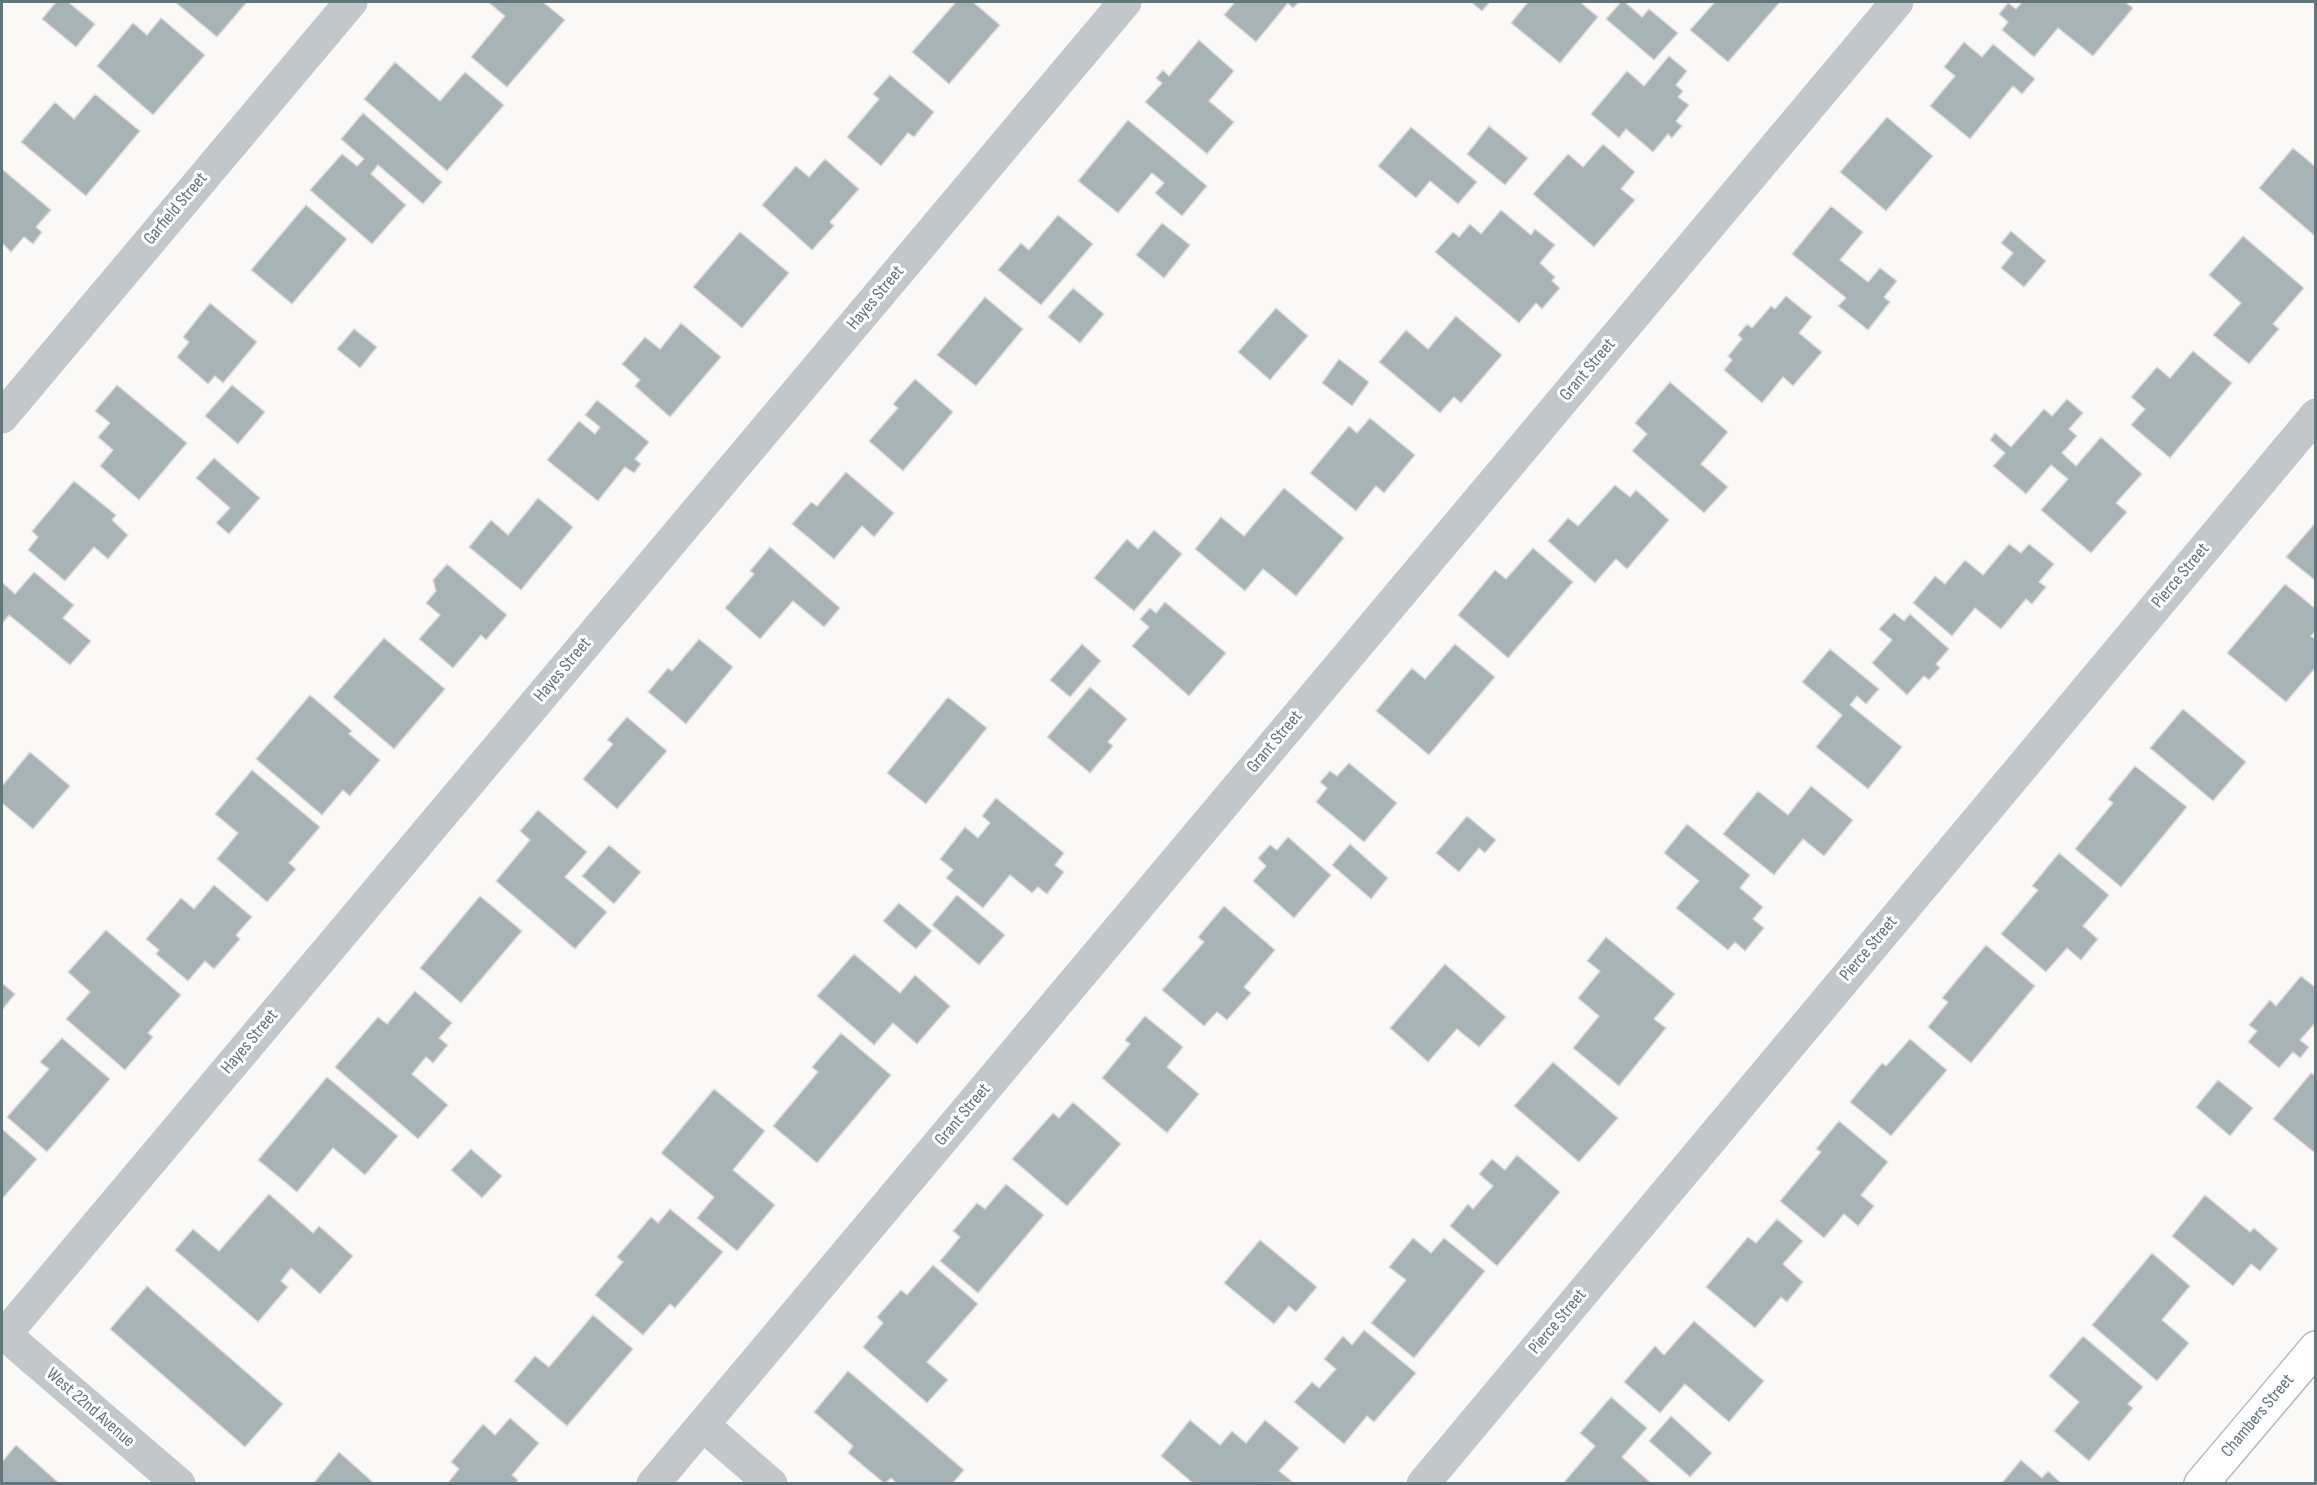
<!DOCTYPE html>
<html>
<head>
<meta charset="utf-8">
<style>
  body { margin:0 }
  #map { position:relative; width:2317px; height:1485px; overflow:hidden; background:#faf9f8; font-family:"Sofia Sans Condensed",sans-serif }
  canvas { display:block }
  .frame { position:absolute; inset:0; border:3px solid #61757c; pointer-events:none }
</style>
</head>
<body>
<div id="map">
<canvas width="2317" height="1485"></canvas>
<div class="frame"></div>
</div>
<script>
const g = document.querySelector('canvas').getContext('2d');
g.lineJoin = 'round';
function paint(path, color) { g.fillStyle = color; g.fill(path, 'evenodd'); }
const toPath = rows => new Path2D(rows.map(r => 'M' + r).join(''));
function strokePath(path, color, width, dash) { g.strokeStyle = color; g.lineWidth = width; g.lineCap = dash ? 'butt' : 'round'; g.setLineDash(dash || []); g.stroke(path); }
function write(font, color, halo, rows, align = 'center') {
  g.font = font + ' "Sofia Sans Condensed",sans-serif'; g.lineWidth = 6; g.setLineDash([]); g.textBaseline = 'middle'; g.strokeStyle = halo; g.fillStyle = color; for (const [text, x, y, turn = 0] of rows) {
    g.save(); g.translate(x, y); g.rotate((+turn || 0) * Math.PI / 180); g.textAlign = isNaN(turn) ? turn : align; if (halo) g.strokeText(text, 0, 0); g.fillText(text, 0, 0); g.restore();
  }
}
const building = toPath([
  [56,2,68,2,95,24,76,47,42,19,56,2],
  [175,2,247,2,217,37,175,2],
  [488,2,543,2,565,20,507,87,471,57,505,16,488,2],
  [956,2,973,2,1000,25,949,84,912,52,956,2],
  [1235,2,1299,2,1293,8,1288,3,1256,42,1224,15,1235,2],
  [1471,2,1490,2,1482,11,1471,2],
  [1528,2,1580,2,1598,17,1560,63,1511,23,1528,2],
  [1621,2,1625,2,1642,17,1649,9,1678,33,1654,60,1606,19,1621,2],
  [1715,2,1780,2,1728,62,1690,30,1715,2],
  [2022,2,2125,2,2133,8,2093,56,2058,28,2034,57,2002,30,2008,22,1999,14,2008,3,2016,9,2022,2],
  [161,18,205,55,153,115,97,66,133,23,147,35,161,18],
  [1199,40,1234,71,1209,101,1234,122,1207,154,1145,102,1162,83,1156,78,1163,70,1169,76,1199,40],
  [1964,42,1982,57,1993,44,2035,79,2022,94,2013,86,1970,139,1930,106,1955,76,1944,67,1964,42],
  [1669,56,1687,71,1676,85,1683,91,1678,97,1689,105,1676,121,1682,126,1672,138,1668,134,1653,152,1626,129,1619,138,1591,114,1627,71,1644,86,1669,56],
  [395,62,440,101,465,72,504,105,447,171,364,99,395,62],
  [890,75,934,112,914,137,908,133,881,166,847,137,879,99,873,94,890,75],
  [95,94,140,131,86,196,21,142,55,102,74,119,95,94],
  [363,113,442,182,423,204,378,165,371,174,406,205,372,244,310,190,342,154,357,166,364,159,341,139,363,113],
  [1887,117,1933,156,1886,211,1840,172,1887,117],
  [1128,120,1207,186,1182,216,1155,193,1164,183,1152,173,1118,213,1078,181,1128,120],
  [1489,126,1528,158,1505,185,1467,154,1489,126],
  [1411,127,1477,182,1458,204,1430,181,1416,198,1378,166,1411,127],
  [1603,144,1635,172,1621,189,1635,200,1594,247,1533,194,1568,154,1583,167,1603,144],
  [2293,148,2316,167,2316,237,2259,188,2293,148],
  [825,159,859,189,830,222,834,226,812,250,762,205,796,166,809,177,825,159],
  [2,169,51,210,36,227,42,232,33,244,24,237,11,252,2,243,2,169],
  [306,205,347,239,292,304,251,270,306,205],
  [1831,206,1863,232,1840,260,1868,282,1880,268,1897,281,1884,297,1890,302,1868,330,1838,306,1846,298,1792,254,1831,206],
  [1501,210,1531,235,1535,229,1555,245,1540,263,1555,277,1552,281,1560,288,1542,309,1536,303,1519,323,1435,252,1453,232,1459,237,1470,224,1481,234,1501,210],
  [1058,215,1093,244,1041,305,998,270,1021,243,1029,250,1058,215],
  [1162,223,1190,245,1164,278,1136,255,1162,223],
  [2011,231,2046,261,2024,287,2001,268,2013,253,2001,243,2011,231],
  [740,232,789,273,742,328,693,287,740,232],
  [2243,236,2304,288,2273,324,2279,329,2249,364,2213,335,2241,303,2209,275,2243,236],
  [1073,288,1104,314,1080,343,1048,317,1073,288],
  [1786,296,1812,317,1799,333,1822,352,1793,386,1783,377,1762,403,1724,370,1732,360,1728,356,1742,339,1738,335,1747,324,1752,328,1771,306,1775,309,1786,296],
  [985,297,1023,329,976,386,937,355,985,297],
  [210,303,257,342,223,383,215,376,208,384,177,357,189,342,183,337,210,303],
  [1276,308,1308,336,1270,380,1238,352,1276,308],
  [1456,316,1502,355,1461,403,1454,397,1440,413,1379,362,1406,330,1428,349,1456,316],
  [681,323,721,357,670,417,635,386,640,380,622,364,645,337,660,349,681,323],
  [354,329,377,347,360,368,337,349,354,329],
  [2193,351,2232,383,2170,458,2131,425,2145,409,2131,397,2157,367,2170,378,2193,351],
  [1339,359,1369,382,1352,406,1322,383,1339,359],
  [915,379,953,412,903,471,869,441,898,408,893,404,915,379],
  [1670,382,1728,432,1701,464,1728,487,1704,513,1632,451,1647,434,1635,423,1670,382],
  [117,385,187,443,139,500,100,466,113,450,98,437,110,423,95,411,117,385],
  [232,385,265,412,238,444,205,416,232,385],
  [2067,399,2083,413,2069,429,2077,436,2062,453,2076,466,2101,437,2142,474,2116,503,2127,512,2091,553,2041,510,2068,479,2051,465,2026,494,1993,466,2005,453,1990,440,1995,433,2011,447,2044,409,2052,416,2067,399],
  [597,400,649,442,635,459,641,464,634,473,625,467,598,501,547,460,579,421,595,434,600,427,585,415,597,400],
  [1370,418,1415,455,1384,493,1376,486,1356,511,1310,473,1349,426,1357,433,1370,418],
  [214,458,260,498,229,534,216,523,230,508,196,478,214,458],
  [846,472,894,513,874,537,862,526,834,559,792,524,811,502,817,506,846,472],
  [74,481,116,515,112,520,128,535,108,559,94,547,65,581,28,550,38,537,32,531,74,481],
  [1615,485,1630,497,1636,490,1669,520,1627,569,1616,559,1595,583,1548,541,1568,518,1578,526,1615,485],
  [1284,488,1344,538,1296,596,1263,569,1245,591,1195,549,1221,517,1244,536,1284,488],
  [538,498,573,527,521,590,469,547,491,520,508,535,538,498],
  [2316,522,2316,581,2286,557,2316,522],
  [1154,530,1182,554,1134,611,1094,578,1127,539,1138,549,1154,530],
  [2009,544,2021,553,2029,544,2054,564,2039,582,2046,587,2032,604,2026,599,2001,629,1975,608,1952,636,1913,603,1935,576,1945,584,1965,560,1983,575,2009,544],
  [770,547,840,608,824,627,793,601,760,639,725,608,754,574,750,571,770,547],
  [1533,548,1573,582,1508,658,1458,615,1495,570,1506,579,1533,548],
  [447,564,507,615,486,640,481,635,453,668,419,639,440,615,426,603,436,591,433,580,447,564],
  [34,572,74,605,63,618,91,641,70,665,9,615,2,624,2,582,15,594,34,572],
  [2285,584,2316,609,2316,631,2311,636,2316,640,2316,667,2286,702,2227,653,2285,584],
  [1165,602,1226,653,1189,696,1132,646,1149,627,1140,619,1150,608,1156,613,1165,602],
  [1894,613,1904,621,1910,614,1949,649,1936,664,1940,668,1929,680,1924,676,1907,695,1872,663,1892,640,1879,629,1894,613],
  [384,638,445,689,394,749,333,697,384,638],
  [699,639,733,667,686,724,648,692,668,668,672,671,699,639],
  [1082,644,1101,661,1070,697,1050,680,1082,644],
  [1455,644,1495,677,1429,755,1376,711,1412,668,1425,679,1455,644],
  [1830,649,1879,689,1866,704,1857,696,1850,705,1902,747,1868,789,1816,747,1842,715,1802,682,1830,649],
  [1090,687,1127,719,1108,742,1113,746,1090,773,1047,737,1090,687],
  [310,695,352,731,349,734,380,760,350,796,343,790,322,815,256,759,310,695],
  [948,697,987,728,926,804,887,773,948,697],
  [2183,709,2246,762,2213,801,2150,748,2183,709],
  [627,717,667,751,617,809,583,779,613,744,607,740,627,717],
  [30,752,70,786,33,829,2,803,2,786,30,752],
  [1349,763,1397,803,1364,842,1316,802,1327,788,1320,782,1330,771,1337,776,1349,763],
  [2135,766,2187,807,2121,887,2075,849,2113,803,2108,799,2135,766],
  [252,770,320,827,289,863,296,869,267,902,217,859,238,833,215,814,252,770],
  [1811,786,1853,820,1824,856,1803,839,1774,875,1723,834,1758,791,1788,815,1811,786],
  [996,798,1064,853,1055,865,1064,872,1047,894,1038,887,1032,893,1010,875,983,908,946,878,953,870,940,859,965,827,978,838,990,823,982,816,996,798],
  [538,810,587,852,565,877,607,912,575,949,496,881,530,840,520,831,538,810],
  [1467,816,1496,840,1485,853,1479,848,1459,872,1436,853,1467,816],
  [1687,824,1750,875,1740,888,1763,907,1753,919,1764,928,1745,951,1735,942,1728,950,1676,908,1699,881,1664,853,1687,824],
  [1288,837,1331,875,1294,918,1253,881,1266,866,1258,858,1270,845,1277,850,1288,837],
  [1350,844,1388,878,1371,899,1332,865,1350,844],
  [609,845,641,872,614,904,582,876,609,845],
  [2059,853,2109,895,2083,926,2098,939,2081,960,2067,948,2046,972,2001,934,2038,890,2032,886,2059,853],
  [214,885,252,917,236,935,240,939,214,969,205,961,188,981,156,954,159,950,146,939,181,898,194,909,214,885],
  [957,895,1005,935,979,965,932,925,957,895],
  [480,896,522,931,461,1003,420,968,480,896],
  [899,903,932,931,916,949,883,921,899,903],
  [1224,906,1275,950,1244,987,1251,993,1227,1020,1217,1012,1204,1026,1162,990,1204,942,1198,937,1224,906],
  [106,930,181,995,148,1033,153,1037,125,1070,66,1019,90,992,68,972,106,930],
  [1606,937,1675,994,1654,1019,1666,1028,1619,1086,1573,1048,1599,1016,1578,998,1600,971,1587,961,1606,937],
  [1986,945,2035,986,1971,1063,1928,1027,1948,1002,1942,998,1986,945],
  [854,954,900,993,915,975,950,1006,917,1044,893,1023,874,1045,817,996,854,954],
  [1445,964,1506,1017,1479,1047,1457,1029,1428,1062,1390,1028,1445,964],
  [2301,976,2316,988,2316,1022,2300,1040,2309,1047,2300,1058,2293,1052,2279,1068,2248,1042,2257,1031,2249,1025,2270,1000,2276,1006,2301,976],
  [2,983,15,994,2,1010,2,983],
  [415,991,452,1023,439,1038,448,1045,433,1063,426,1057,412,1074,448,1105,418,1139,335,1067,378,1017,387,1024,415,991],
  [1145,1016,1183,1047,1167,1067,1199,1094,1167,1133,1102,1078,1130,1044,1125,1040,1145,1016],
  [841,1033,891,1075,817,1163,773,1126,818,1072,812,1067,841,1033],
  [62,1038,110,1079,47,1152,7,1117,49,1069,40,1062,62,1038],
  [1910,1039,1947,1070,1891,1136,1850,1102,1882,1063,1886,1066,1910,1039],
  [1553,1062,1618,1118,1579,1162,1514,1106,1553,1062],
  [2311,1073,2316,1076,2315,1153,2273,1119,2311,1073],
  [327,1077,398,1136,365,1175,333,1148,297,1192,258,1160,327,1077],
  [2218,1080,2253,1108,2230,1136,2196,1107,2218,1080],
  [714,1089,765,1131,733,1170,775,1205,737,1251,697,1218,714,1197,661,1153,714,1089],
  [1073,1102,1121,1144,1067,1206,1012,1159,1053,1113,1059,1118,1073,1102],
  [1839,1121,1888,1162,1861,1195,1874,1206,1858,1226,1844,1214,1824,1238,1780,1201,1821,1152,1816,1149,1839,1121],
  [2,1129,37,1159,2,1199,2,1129],
  [471,1149,502,1176,482,1198,451,1170,471,1149],
  [1517,1155,1560,1192,1497,1266,1450,1226,1468,1204,1473,1209,1493,1186,1479,1174,1492,1159,1505,1170,1517,1155],
  [1006,1184,1044,1215,978,1293,940,1261,960,1237,953,1231,977,1203,985,1209,1006,1184],
  [269,1194,313,1233,319,1226,353,1256,320,1294,291,1268,281,1281,288,1287,258,1322,175,1250,193,1229,219,1251,269,1194],
  [2205,1195,2250,1232,2254,1228,2278,1249,2260,1271,2251,1264,2233,1286,2172,1236,2205,1195],
  [670,1209,723,1252,675,1308,670,1304,643,1335,595,1295,623,1262,617,1257,651,1217,658,1223,670,1209],
  [1777,1219,1803,1241,1783,1264,1803,1282,1787,1302,1781,1297,1755,1328,1706,1287,1748,1237,1756,1243,1777,1219],
  [1413,1238,1431,1253,1444,1238,1485,1271,1414,1358,1371,1323,1406,1280,1389,1267,1413,1238],
  [1260,1240,1317,1287,1296,1312,1289,1306,1274,1324,1224,1283,1260,1240],
  [2152,1253,2190,1286,2162,1320,2189,1343,2157,1381,2092,1325,2152,1253],
  [933,1265,978,1304,927,1362,948,1380,927,1403,863,1347,883,1323,877,1317,901,1290,907,1295,933,1265],
  [147,1286,283,1404,245,1447,110,1329,147,1286],
  [593,1315,633,1349,567,1426,514,1381,535,1356,549,1367,593,1315],
  [1694,1321,1764,1381,1729,1422,1685,1384,1660,1413,1624,1382,1655,1346,1664,1355,1694,1321],
  [1364,1330,1416,1373,1374,1422,1367,1416,1344,1444,1294,1402,1312,1382,1319,1388,1336,1369,1324,1359,1343,1336,1352,1345,1364,1330],
  [2083,1336,2143,1387,2128,1404,2133,1408,2089,1461,2054,1431,2079,1402,2049,1376,2083,1336],
  [848,1371,964,1470,952,1484,897,1484,891,1478,885,1484,848,1453,853,1446,814,1412,848,1371],
  [1611,1397,1647,1428,1622,1457,1652,1484,1568,1484,1565,1481,1595,1446,1580,1433,1611,1397],
  [1671,1416,1712,1453,1690,1477,1649,1441,1671,1416],
  [510,1418,539,1443,512,1475,518,1480,515,1484,447,1484,459,1469,451,1462,483,1424,495,1435,510,1418],
  [1190,1420,1220,1445,1232,1431,1246,1443,1265,1420,1299,1448,1279,1471,1293,1482,1194,1484,1161,1456,1190,1420],
  [16,1445,60,1484,2,1484,2,1462,16,1445],
  [339,1452,375,1484,313,1484,339,1452],
  [2021,1460,2042,1478,2048,1471,2062,1484,2001,1484,2021,1460]
]);
paint(building, '#a8b3b7');
strokePath(building, '#dcdbda', 1.5);
const secondary = toPath([
  [2201,1484,2316,1348]
]);
strokePath(secondary, '#b1babd', 36);
strokePath(toPath([
  [2,417,351,2],
  [2,1332,179,1484],
  [2,1338,1125,2],
  [703,1425,771,1484],
  [653,1484,1897,2],
  [1423,1484,2316,415]
]), '#c1c7ca', 33);
strokePath(secondary, '#fff', 33);
write('18px', '#61757c', '#fff', [
  ["Garfield Street",176,209,-50],
  ["Hayes Street",876,298,-50],
  ["Grant Street",1588,370,-50],
  ["Pierce Street",2181,576,-50],
  ["Hayes Street",563,670,-50],
  ["Grant Street",1275,742,-50],
  ["Pierce Street",1869,949,-50],
  ["Hayes Street",250,1042,-50],
  ["Grant Street",963,1115,-50],
  ["Pierce Street",1558,1322,-50],
  ["West 22nd Avenue",90,1408,41],
  ["Chambers Street",2258,1416,-50]
]);
</script>
</body>
</html>
